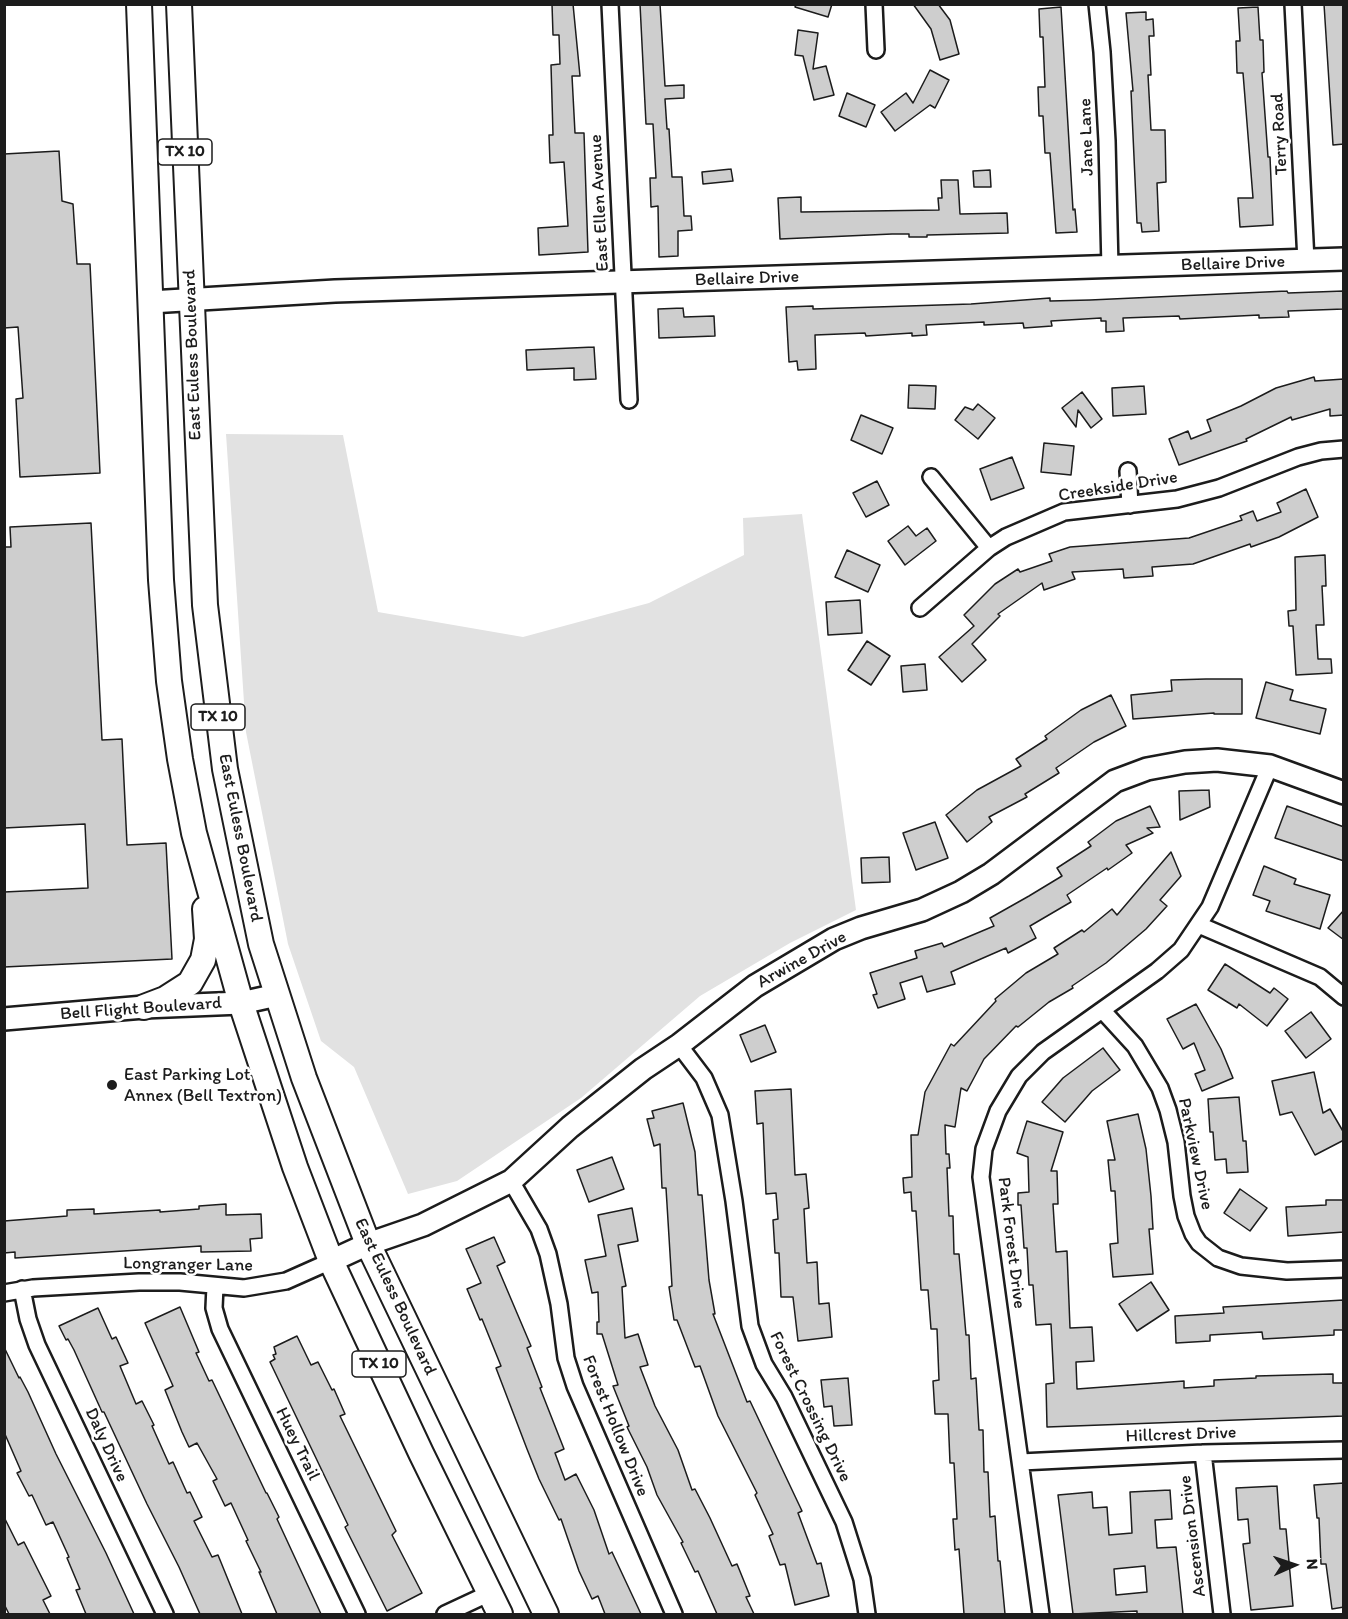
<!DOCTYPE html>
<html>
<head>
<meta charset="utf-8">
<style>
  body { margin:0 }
  #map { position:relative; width:1348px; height:1619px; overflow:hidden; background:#fff; font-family:Itim,sans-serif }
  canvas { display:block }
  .frame { position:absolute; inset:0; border:6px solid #1c1c1c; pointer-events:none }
  .north { position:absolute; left:1264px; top:1535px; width:60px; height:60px; -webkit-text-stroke:4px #fff; paint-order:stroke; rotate:87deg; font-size:16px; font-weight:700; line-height:24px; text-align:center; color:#1c1c1c }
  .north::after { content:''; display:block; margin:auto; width:21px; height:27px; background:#1c1c1c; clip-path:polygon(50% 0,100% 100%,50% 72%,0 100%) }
</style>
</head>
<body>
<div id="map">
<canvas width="1348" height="1619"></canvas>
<div class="frame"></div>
<div class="north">N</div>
</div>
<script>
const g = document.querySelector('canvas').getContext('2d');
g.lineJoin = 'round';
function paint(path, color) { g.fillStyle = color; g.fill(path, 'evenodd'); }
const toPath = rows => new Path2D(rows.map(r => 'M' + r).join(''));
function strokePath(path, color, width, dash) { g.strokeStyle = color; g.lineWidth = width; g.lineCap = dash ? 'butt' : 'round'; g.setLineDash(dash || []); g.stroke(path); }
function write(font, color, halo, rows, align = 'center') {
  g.font = font + ' Itim,sans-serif'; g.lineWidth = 5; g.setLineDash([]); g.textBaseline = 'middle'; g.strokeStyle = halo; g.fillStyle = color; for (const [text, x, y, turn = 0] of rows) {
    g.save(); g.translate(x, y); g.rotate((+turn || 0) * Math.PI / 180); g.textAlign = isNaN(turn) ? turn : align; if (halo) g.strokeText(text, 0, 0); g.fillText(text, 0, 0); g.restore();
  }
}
paint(toPath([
  [226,434,343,435,378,612,523,637,649,603,744,555,743,518,802,514,856,910,790,943,700,996,581,1098,457,1181,408,1194,354,1067,321,1041,288,944,246,732]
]), '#e2e2e2');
const building = toPath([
  [552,4,573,4,580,76,572,76,575,133,584,133,588,252,539,255,538,228,568,226,564,162,550,163,549,135,553,135,551,65,560,64,559,35,553,35,552,4],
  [640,4,660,4,665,86,684,85,684,98,665,99,667,129,669,129,672,177,682,177,684,216,691,216,692,230,678,231,678,256,659,257,658,206,651,207,650,178,656,178,653,124,646,124,640,4],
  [796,4,832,4,828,17,795,7,796,4],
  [913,4,938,4,950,20,959,54,940,60,931,29,913,4],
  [1324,4,1344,4,1344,144,1333,145,1324,4],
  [1061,7,1073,210,1075,209,1077,232,1056,233,1050,153,1045,153,1043,116,1039,116,1038,87,1045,87,1043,37,1040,37,1039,9,1061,7],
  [1258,7,1260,40,1263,40,1264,72,1262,73,1268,157,1270,157,1273,225,1240,227,1238,198,1253,198,1243,73,1237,73,1236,41,1240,41,1238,8,1258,7],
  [1146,12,1146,20,1153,19,1154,36,1149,36,1151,75,1148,75,1151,130,1165,130,1166,182,1157,183,1159,231,1142,232,1141,223,1137,223,1131,91,1133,91,1126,13,1146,12],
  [798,30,818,33,813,69,826,66,834,95,814,100,803,56,795,55,798,30],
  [930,70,949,80,935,108,930,105,895,131,881,112,906,93,913,103,930,70],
  [847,93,875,105,866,127,839,116,847,93],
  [59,151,62,201,73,204,77,264,90,264,100,473,20,477,16,399,23,398,18,327,4,328,4,154,59,151],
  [731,169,733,181,703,184,702,172,731,169],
  [990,170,991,187,974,187,973,171,990,170],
  [941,180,958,180,960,214,1007,213,1008,233,927,235,927,237,909,237,909,234,892,234,780,239,778,198,801,197,801,212,939,210,938,198,942,198,941,180],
  [1287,291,1288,293,1344,291,1344,309,1288,311,1289,317,1259,318,1259,315,1180,319,1179,316,1123,318,1124,331,1106,332,1106,321,1101,321,1101,318,1051,321,1052,326,1024,328,1023,323,984,325,984,322,926,325,927,335,912,336,912,333,866,336,865,333,815,335,816,369,798,370,797,361,789,362,786,307,813,306,813,309,971,304,1050,298,1050,301,1090,300,1287,291],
  [683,308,684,317,714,316,715,336,659,338,658,309,683,308],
  [594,347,596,379,574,380,574,368,527,370,526,350,594,347],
  [1314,377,1315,381,1344,379,1344,415,1330,416,1330,409,1292,420,1291,417,1246,439,1247,441,1179,465,1169,439,1188,431,1191,439,1211,431,1207,420,1241,406,1276,388,1314,377],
  [909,385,936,386,935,409,908,408,909,385],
  [1144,386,1146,414,1113,416,1112,388,1144,386],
  [1082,392,1102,419,1091,428,1078,410,1076,427,1062,408,1082,392],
  [978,404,995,418,978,439,955,420,965,407,973,410,978,404],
  [861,415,893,428,882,454,851,440,861,415],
  [1044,443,1074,446,1071,475,1041,472,1044,443],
  [1012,457,1024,488,991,500,980,469,1012,457],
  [877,481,889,505,866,517,853,493,877,481],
  [1306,489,1318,517,1279,537,1251,547,1250,544,1193,564,1152,567,1153,576,1124,578,1123,569,1072,572,1075,579,1044,590,1042,583,998,614,1000,616,972,644,986,660,962,682,939,657,974,626,964,615,995,584,1018,569,1020,572,1052,561,1049,554,1070,547,1189,538,1242,520,1240,516,1253,511,1257,521,1281,512,1277,503,1306,489],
  [91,523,102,740,122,739,127,845,166,843,172,959,4,967,4,892,88,888,85,824,4,828,4,547,11,547,10,527,91,523],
  [908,526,916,536,927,528,936,541,905,565,888,541,908,526],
  [847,550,880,565,868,592,835,577,847,550],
  [1325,555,1326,586,1322,586,1324,625,1316,625,1318,659,1331,659,1332,673,1296,675,1293,626,1289,626,1288,611,1296,610,1295,557,1325,555],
  [860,600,862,633,828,635,826,602,860,600],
  [867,641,890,656,871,685,848,670,867,641],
  [925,664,927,690,903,692,901,666,925,664],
  [1206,679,1242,679,1242,714,1214,714,1214,713,1133,719,1131,695,1172,691,1171,680,1206,679],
  [1266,682,1293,690,1290,700,1326,709,1320,734,1256,718,1266,682],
  [1111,695,1126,726,1094,742,1056,768,1059,773,1025,794,1027,797,989,817,992,822,967,842,946,815,977,790,1021,766,1016,759,1047,739,1045,736,1081,710,1111,695],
  [1209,790,1210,807,1180,820,1179,791,1209,790],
  [1150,806,1160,827,1147,828,1153,833,1126,845,1132,853,1108,870,1107,868,1067,895,1071,902,1030,926,1036,938,1008,953,1006,948,951,972,955,984,927,992,922,976,900,983,905,999,878,1008,873,995,877,994,870,973,917,958,915,951,942,943,944,947,994,926,990,918,1029,896,1062,876,1057,868,1091,846,1088,842,1116,821,1150,806],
  [1287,806,1344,827,1344,861,1275,838,1287,806],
  [935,822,948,858,916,870,903,833,935,822],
  [1171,852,1181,876,1160,900,1167,906,1146,929,1106,963,1072,986,1073,988,1049,1002,1018,1027,1016,1026,984,1059,967,1091,961,1088,955,1127,945,1125,946,1154,949,1154,950,1168,947,1168,949,1216,953,1216,954,1254,959,1254,966,1335,969,1335,971,1379,976,1378,979,1430,983,1430,984,1472,988,1472,990,1517,995,1516,998,1561,1000,1561,1005,1614,964,1614,959,1549,955,1550,953,1519,957,1519,954,1463,950,1463,948,1414,935,1414,933,1381,939,1380,937,1329,931,1329,928,1290,921,1290,916,1211,912,1211,911,1192,904,1193,903,1178,912,1177,911,1135,918,1135,925,1092,951,1044,954,1046,996,1001,995,999,1026,973,1058,954,1054,948,1082,930,1084,932,1112,909,1117,915,1171,852],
  [889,857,890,882,862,883,861,858,889,857],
  [1264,866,1296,879,1294,884,1330,895,1320,929,1266,911,1270,901,1253,895,1264,866],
  [1344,910,1344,940,1328,928,1344,910],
  [1225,964,1270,993,1274,988,1288,999,1267,1026,1239,1004,1237,1008,1208,990,1225,964],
  [1196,1004,1221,1049,1233,1078,1202,1091,1195,1074,1205,1070,1194,1043,1183,1049,1167,1019,1196,1004],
  [1311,1012,1331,1039,1306,1058,1285,1031,1311,1012],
  [765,1025,776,1052,751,1062,740,1035,765,1025],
  [1103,1048,1120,1070,1092,1091,1065,1122,1042,1102,1063,1078,1103,1048],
  [1314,1072,1323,1113,1330,1109,1344,1133,1344,1140,1315,1155,1292,1112,1280,1115,1272,1081,1314,1072],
  [791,1089,795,1175,806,1174,809,1208,804,1209,807,1263,817,1262,819,1304,829,1303,832,1337,798,1341,793,1297,781,1297,779,1253,775,1253,773,1220,778,1219,776,1193,766,1194,763,1123,757,1124,755,1091,791,1089],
  [1239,1097,1243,1141,1246,1141,1248,1172,1227,1173,1226,1159,1215,1160,1213,1132,1210,1132,1208,1099,1239,1097],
  [683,1103,695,1152,698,1195,702,1195,709,1280,715,1314,713,1314,747,1402,750,1401,802,1511,798,1513,817,1564,821,1563,829,1596,795,1605,785,1564,780,1565,769,1536,773,1534,755,1495,757,1493,718,1416,700,1366,695,1367,677,1320,674,1320,669,1287,672,1286,666,1188,662,1188,660,1144,654,1146,647,1119,654,1118,652,1111,683,1103],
  [1138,1114,1146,1149,1151,1196,1153,1229,1149,1229,1153,1274,1113,1277,1110,1244,1118,1243,1115,1191,1111,1191,1108,1160,1115,1160,1107,1121,1138,1114],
  [1027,1121,1063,1132,1051,1171,1057,1171,1058,1204,1053,1204,1056,1252,1067,1251,1070,1328,1092,1327,1094,1361,1076,1362,1077,1389,1184,1381,1184,1388,1214,1386,1214,1380,1256,1378,1256,1376,1333,1374,1333,1383,1344,1383,1344,1416,1047,1427,1046,1384,1054,1383,1051,1324,1036,1325,1033,1285,1029,1285,1027,1248,1024,1248,1021,1205,1018,1205,1018,1193,1029,1192,1028,1157,1017,1153,1027,1121],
  [612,1157,624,1189,589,1202,577,1170,612,1157],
  [1240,1189,1267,1208,1250,1231,1224,1213,1240,1189],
  [1326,1200,1344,1200,1344,1232,1288,1236,1286,1207,1326,1205,1326,1200],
  [226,1204,226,1215,261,1214,262,1238,250,1239,251,1251,201,1252,201,1246,15,1258,15,1252,4,1253,4,1221,67,1216,67,1210,94,1209,94,1214,160,1210,160,1212,199,1209,199,1206,226,1204],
  [632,1208,638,1241,618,1245,626,1286,622,1287,625,1338,638,1334,648,1365,640,1367,655,1406,678,1450,692,1490,695,1489,710,1518,732,1566,737,1564,750,1596,746,1597,754,1614,717,1614,698,1571,695,1572,681,1543,683,1542,657,1495,647,1467,627,1427,629,1426,613,1386,618,1385,602,1334,597,1334,597,1322,599,1322,598,1292,592,1293,585,1260,606,1256,598,1215,632,1208],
  [494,1237,505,1262,497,1266,531,1346,527,1348,542,1387,540,1388,564,1449,555,1453,565,1480,576,1474,594,1510,609,1554,612,1552,641,1614,605,1614,598,1596,592,1599,579,1571,561,1519,559,1520,539,1479,527,1449,496,1368,501,1366,482,1319,480,1320,467,1289,481,1283,466,1249,494,1237],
  [1151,1282,1169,1310,1137,1331,1119,1304,1151,1282],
  [1344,1300,1344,1330,1334,1330,1334,1335,1263,1339,1262,1332,1210,1335,1210,1341,1176,1343,1175,1316,1224,1313,1223,1307,1344,1300],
  [180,1307,199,1352,196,1353,209,1381,212,1380,266,1493,267,1493,279,1517,277,1519,321,1614,277,1614,259,1572,261,1572,246,1541,248,1540,231,1503,225,1506,213,1481,217,1479,197,1443,189,1447,182,1432,165,1390,173,1386,145,1323,180,1307],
  [98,1308,112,1339,116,1337,128,1363,120,1366,136,1404,142,1401,154,1425,152,1426,169,1464,173,1462,187,1493,190,1492,202,1517,194,1521,212,1557,218,1555,242,1614,200,1614,179,1567,147,1504,104,1412,102,1412,74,1350,68,1339,66,1340,59,1326,98,1308],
  [297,1336,311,1365,318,1362,332,1390,334,1389,345,1414,340,1416,396,1531,392,1535,422,1593,387,1611,345,1527,348,1525,270,1362,275,1359,273,1355,276,1354,274,1347,297,1336],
  [4,1347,19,1378,20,1377,28,1392,56,1454,106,1553,134,1614,86,1614,76,1590,80,1589,67,1558,69,1557,53,1522,46,1525,32,1495,29,1496,17,1473,21,1471,4,1432,4,1347],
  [848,1378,852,1425,834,1426,832,1406,824,1407,821,1380,848,1378],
  [1344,1483,1344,1607,1332,1609,1326,1564,1321,1564,1319,1518,1317,1518,1314,1485,1344,1483],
  [1277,1486,1280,1529,1286,1529,1293,1606,1251,1610,1243,1544,1250,1543,1248,1519,1238,1520,1236,1488,1277,1486],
  [1170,1490,1172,1519,1155,1520,1157,1548,1176,1547,1183,1614,1137,1614,1137,1611,1073,1614,1058,1495,1092,1492,1093,1508,1107,1507,1109,1535,1132,1533,1130,1492,1170,1490],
  [1145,1566,1147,1592,1116,1595,1114,1569,1145,1566],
  [4,1517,18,1545,24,1542,51,1596,43,1600,50,1614,9,1614,4,1604,4,1517]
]);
paint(building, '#cecece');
strokePath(building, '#1c1c1c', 1.5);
const street = toPath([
  [610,4,629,400],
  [874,4,876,50],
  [1097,4,1102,52,1107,141,1110,268],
  [1293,4,1306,261],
  [1128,471,1130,505],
  [931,477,989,548],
  [920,608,989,548,1006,537,1064,512,1177,499,1219,488,1298,457,1321,451,1344,449],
  [1199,925,1320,977,1344,997],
  [1103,1011,1135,1046,1160,1088,1168,1110,1176,1142,1182,1196,1186,1216,1193,1234,1199,1243,1218,1258,1241,1266,1287,1271,1344,1269],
  [679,1045,704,1078,720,1115,734,1201,750,1326,764,1364,784,1397,844,1522,862,1579,867,1614],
  [511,1181,539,1229,548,1254,559,1304,566,1358,575,1386,674,1614],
  [215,1286,214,1308,220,1329,357,1614],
  [22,1289,28,1319,37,1345,165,1614],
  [4,1293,33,1288,139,1282,180,1282,244,1288,286,1281,331,1261],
  [1203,1453,1222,1614],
  [1021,1462,1203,1453,1344,1450],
  [445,1614,490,1593],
  [1041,1614,981,1177,984,1149,998,1111,1019,1076,1043,1052,1157,971,1181,950,1210,907,1270,766]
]);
const secondary = toPath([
  [150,302,335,291,1344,259],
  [4,1019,144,1007,241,1003,277,995],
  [331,1261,368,1244,423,1225,511,1181,570,1127,643,1069,679,1045,755,986,834,939,861,928,922,910,961,892,991,874,1115,781,1147,769,1185,762,1217,760,1270,766,1344,793]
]);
const primary = toPath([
  [139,4,161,580,169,681,180,759,194,833,241,1003,295,1167,331,1261,421,1453,500,1614],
  [179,4,205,605,225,769,261,944,304,1078,368,1244,546,1614],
  [144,1007,165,999,190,983,203,960,207,939,205,909]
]);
strokePath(street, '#1c1c1c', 20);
strokePath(secondary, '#1c1c1c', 26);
strokePath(primary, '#1c1c1c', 28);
strokePath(street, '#fff', 15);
strokePath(secondary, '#fff', 21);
strokePath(primary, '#fff', 24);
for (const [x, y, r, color] of [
  [112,1085,6,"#1c1c1c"]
]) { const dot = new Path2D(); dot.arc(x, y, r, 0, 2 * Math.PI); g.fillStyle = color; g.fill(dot); strokePath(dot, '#fff', 2); }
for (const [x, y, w] of [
  [185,152,54],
  [218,717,54],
  [379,1364,54]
]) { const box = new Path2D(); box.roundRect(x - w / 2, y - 13, w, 26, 4.5); g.fillStyle = '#fff'; g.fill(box); strokePath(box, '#1c1c1c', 1.5); }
write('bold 16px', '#1c1c1c', null, [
  ["TX 10",185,152],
  ["TX 10",218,717],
  ["TX 10",379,1364]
]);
write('18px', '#1c1c1c', '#fff', [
  ["Terry Road",1280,134,-93],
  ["Jane Lane",1087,137,-92],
  ["East Ellen Avenue",600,203,-93],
  ["Bellaire Drive",1233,264,-2],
  ["Bellaire Drive",747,279,-2],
  ["East Euless Boulevard",193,355,-92],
  ["Creekside Drive",1118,487,-9],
  ["East Euless Boulevard",240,838,79],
  ["Arwine Drive",802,960,-29],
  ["Bell Flight Boulevard",141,1009,-4],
  ["Parkview Drive",1195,1154,78],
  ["Park Forest Drive",1011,1243,83],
  ["Longranger Lane",188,1265,1],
  ["East Euless Boulevard",395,1297,65],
  ["Forest Crossing Drive",810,1407,64],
  ["Forest Hollow Drive",615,1426,68],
  ["Hillcrest Drive",1181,1435,-2],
  ["Huey Trail",297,1444,64],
  ["Daly Drive",106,1445,65],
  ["Ascension Drive",1193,1536,-97]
]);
write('18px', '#1c1c1c', '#fff', [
  ["East Parking Lot",124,1075],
  ["Annex (Bell Textron)",124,1096]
], 'left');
</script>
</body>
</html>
